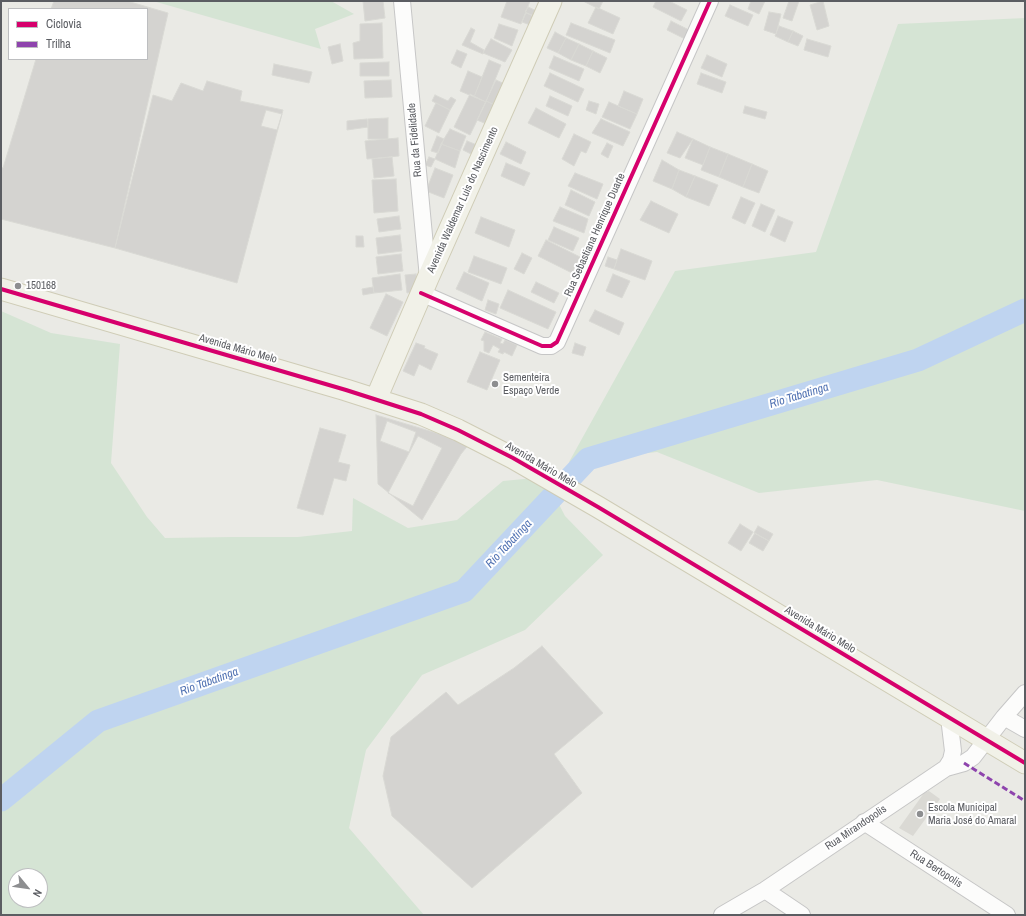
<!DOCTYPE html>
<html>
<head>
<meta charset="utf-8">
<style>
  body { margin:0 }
  #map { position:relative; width:1026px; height:916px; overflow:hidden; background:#eaeae5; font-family:"Archivo Narrow",sans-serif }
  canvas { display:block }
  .frame { position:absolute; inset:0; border:2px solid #5b5d62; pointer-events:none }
  .legend { position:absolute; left:8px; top:8px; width:140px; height:52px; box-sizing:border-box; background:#fff; border:1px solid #bdbec0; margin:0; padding:5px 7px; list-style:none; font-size:12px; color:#5b5d62 }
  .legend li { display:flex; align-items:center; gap:8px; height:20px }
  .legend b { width:20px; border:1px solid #bdbec0 }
  .north { position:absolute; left:8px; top:868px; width:40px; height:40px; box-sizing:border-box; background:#fff; border:1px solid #bdbec0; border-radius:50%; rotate:119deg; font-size:11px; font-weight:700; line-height:16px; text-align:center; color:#5b5d62 }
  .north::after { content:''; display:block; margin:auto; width:14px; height:18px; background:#8d8e90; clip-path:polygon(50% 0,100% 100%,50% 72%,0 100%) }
</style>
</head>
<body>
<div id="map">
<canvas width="1026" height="916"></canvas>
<div class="frame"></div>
<ul class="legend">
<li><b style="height:5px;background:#d6006c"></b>Ciclovia</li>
<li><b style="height:5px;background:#8e44ad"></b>Trilha</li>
</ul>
<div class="north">N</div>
</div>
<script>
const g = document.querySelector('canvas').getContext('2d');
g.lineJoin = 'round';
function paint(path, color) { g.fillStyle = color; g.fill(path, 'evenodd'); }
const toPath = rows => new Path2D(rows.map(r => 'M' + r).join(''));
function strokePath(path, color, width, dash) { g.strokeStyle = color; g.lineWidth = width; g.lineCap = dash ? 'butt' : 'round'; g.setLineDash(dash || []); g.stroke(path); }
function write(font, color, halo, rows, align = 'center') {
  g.font = font + ' "Archivo Narrow",sans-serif'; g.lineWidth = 4; g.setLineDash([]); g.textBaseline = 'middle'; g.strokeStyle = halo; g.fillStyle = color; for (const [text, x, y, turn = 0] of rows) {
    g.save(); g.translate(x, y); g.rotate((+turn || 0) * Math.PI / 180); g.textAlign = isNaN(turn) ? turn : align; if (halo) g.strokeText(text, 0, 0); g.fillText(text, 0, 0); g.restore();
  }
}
paint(toPath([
  [929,791,940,799,913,836,899,828,924,793]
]), '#dad9d4');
paint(toPath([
  [153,1,331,1,354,14,315,29,321,49],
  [1025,18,1025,511,877,480,759,493,657,452,569,462,675,271,816,252,898,24],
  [1,311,51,333,120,344,111,463,147,517,165,538,232,537,298,537,352,531,353,498,408,528,457,520,503,481,545,477,565,516,603,555,525,630,422,675,366,750,349,828,424,915,1,915],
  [16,876,40,876,40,900,16,900]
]), '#d5e4d4');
strokePath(toPath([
  [1,800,98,721,464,591,588,459,918,360,1025,310]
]), '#bfd4f0', 23);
const building = toPath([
  [54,1,127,1,168,13,115,248,1,219,1,167,3,168,36,59,147,59,147,9,51,9,54,1],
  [363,1,383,1,385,18,365,21,363,1],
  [507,1,530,1,521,24,501,17,507,1],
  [583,1,603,1,599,9,583,1],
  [656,1,669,1,687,10,681,21,653,7,656,1],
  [751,1,765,1,759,14,748,9,751,1],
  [789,1,799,1,792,21,783,18,789,1],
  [823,1,829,26,817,30,810,5,823,1],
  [730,5,753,15,748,26,725,16,730,5],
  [528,7,539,12,536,17,525,12,528,7],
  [596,7,620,18,613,34,588,23,596,7],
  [769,12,781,14,776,34,764,30,769,12],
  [526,13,536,17,533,26,522,22,526,13],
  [671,21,689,30,685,39,667,30,671,21],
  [382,23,383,58,354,59,353,43,360,41,360,24,382,23],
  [571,23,615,40,610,53,566,35,571,23],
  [499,24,518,30,512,46,494,38,499,24],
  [779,26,793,31,788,42,775,36,779,26],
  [471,28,475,30,470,42,484,50,483,54,462,45,471,28],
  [793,31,803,36,798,46,788,42,793,31],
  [555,32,566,38,558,53,547,48,555,32],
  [566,38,579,44,571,60,558,53,566,38],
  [491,39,512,50,505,62,483,53,491,39],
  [807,39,831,46,828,57,804,50,807,39],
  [340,44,343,61,332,64,328,47,340,44],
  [579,44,593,51,586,66,571,60,579,44],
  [457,50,467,54,461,68,451,63,457,50],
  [593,51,607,58,600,73,586,66,593,51],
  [707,55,727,64,722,77,701,68,707,55],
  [554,56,584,69,579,81,549,68,554,56],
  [489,60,501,65,486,102,474,97,489,60],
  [389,62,389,76,360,76,360,63,389,62],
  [274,64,312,72,309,83,272,75,274,64],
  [468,71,482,77,474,97,460,91,468,71],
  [550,73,584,89,578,102,544,86,550,73],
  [701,73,726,82,722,93,697,84,701,73],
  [391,80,392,97,365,98,364,81,391,80],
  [496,80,507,85,497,106,486,101,496,80],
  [207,81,242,91,240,101,283,110,237,283,115,248,153,95,172,101,181,83,203,91,207,81],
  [624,91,643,99,637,114,618,106,624,91],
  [470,94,486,102,470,135,454,127,470,94],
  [435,95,448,101,451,97,456,100,450,110,432,101,435,95],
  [550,96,572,106,568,116,546,106,550,96],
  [486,101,497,106,489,125,477,120,486,101],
  [589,101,599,104,596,114,586,110,589,101],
  [609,102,637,114,630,129,602,117,609,102],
  [436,103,450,110,439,133,425,126,436,103],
  [745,106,767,112,765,119,743,113,745,106],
  [536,108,566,124,559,138,528,123,536,108],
  [266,110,282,114,277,130,261,126,266,110],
  [388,118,388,139,368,139,368,119,388,118],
  [367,119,368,127,347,130,347,121,367,119],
  [601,119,630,132,623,146,592,133,601,119],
  [450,129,466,136,460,151,441,144,450,129],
  [677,132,693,139,680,158,667,153,677,132],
  [574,134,591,142,586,153,581,151,574,166,562,159,574,134],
  [437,136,444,139,438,153,431,151,437,136],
  [398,138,399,156,367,159,365,141,398,138],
  [693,139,710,147,703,165,685,158,693,139],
  [467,141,477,145,473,155,463,150,467,141],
  [506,142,526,152,521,164,500,154,506,142],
  [607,143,613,146,608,158,601,154,607,143],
  [441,144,460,151,455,168,435,159,441,144],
  [710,147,728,154,719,177,701,170,710,147],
  [728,154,752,164,743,187,719,177,728,154],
  [392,157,394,176,374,178,372,159,392,157],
  [429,157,435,159,431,167,425,165,429,157],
  [662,160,679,170,672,189,653,181,662,160],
  [506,163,530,173,524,186,501,176,506,163],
  [752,164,768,171,759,193,743,187,752,164],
  [435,168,453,175,444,198,426,191,435,168],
  [679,170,695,176,686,197,672,189,679,170],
  [575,173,603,184,597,199,568,186,575,173],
  [695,176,718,185,709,206,686,197,695,176],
  [396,179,398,211,374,213,372,180,396,179],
  [571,190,595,202,589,216,565,205,571,190],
  [741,197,755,203,745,224,732,218,741,197],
  [651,201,678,214,669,233,640,220,651,201],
  [761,204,775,210,765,232,752,226,761,204],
  [560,207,588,219,584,233,553,221,560,207],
  [399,216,401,229,379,232,377,219,399,216],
  [778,216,793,222,785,242,770,235,778,216],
  [481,217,515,230,509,247,475,233,481,217],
  [554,227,579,238,573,251,548,240,554,227],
  [400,235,402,251,378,254,376,238,400,235],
  [356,236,363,236,364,247,356,247,356,236],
  [546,240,580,257,572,273,538,256,546,240],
  [621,249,652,261,645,280,614,269,621,249],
  [522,253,532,258,524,274,514,269,522,253],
  [401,254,403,271,378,274,376,257,401,254],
  [474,256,507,268,501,284,468,272,474,256],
  [608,257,617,260,614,269,605,266,608,257],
  [464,272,489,283,482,301,456,289,464,272],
  [400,274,402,290,374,293,372,278,400,274],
  [416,274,418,291,407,293,405,275,416,274],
  [613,274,630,281,622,298,606,291,613,274],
  [536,282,559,293,554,303,531,292,536,282],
  [373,287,374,293,363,295,362,289,373,287],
  [508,290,556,312,548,329,500,308,508,290],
  [386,294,403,302,387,336,370,328,386,294],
  [488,300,499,304,496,314,485,310,488,300],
  [595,310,624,323,619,335,589,321,595,310],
  [485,332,502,339,500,343,503,344,505,340,517,345,512,356,504,352,503,354,498,352,500,349,493,345,489,353,484,351,484,341,481,340,485,332],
  [416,343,425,346,424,348,438,354,431,370,419,364,414,376,403,371,416,343],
  [575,343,586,347,583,356,572,353,575,343],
  [480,352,500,360,487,390,467,382,480,352],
  [376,415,470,443,461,454,422,520,378,484,376,415],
  [387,421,416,432,409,452,380,441,387,421],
  [320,428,346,435,338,462,350,465,346,481,334,478,323,515,297,508,320,428],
  [418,436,442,448,413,506,388,493,418,436],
  [740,524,753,532,741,551,728,543,740,524],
  [758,526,773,534,769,541,754,533,758,526],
  [755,533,769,541,763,551,749,543,755,533],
  [542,646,603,713,554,754,582,793,472,888,392,816,383,776,391,737,446,692,458,705,514,668,542,646]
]);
paint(building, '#d4d3d0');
strokePath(building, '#d9d9d4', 1);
const minor = toPath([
  [402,1,428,278],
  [421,293,542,346,551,346,557,342,710,1],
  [1004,717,1025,729],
  [946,768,951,760,953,751,949,717],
  [864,822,1007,915],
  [765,890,802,915],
  [722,915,765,890,946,768,964,763,973,757,1004,717,1025,693]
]);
const major = toPath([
  [1,289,346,390,421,414,458,430,513,458,598,507,1025,763],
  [376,399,428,278,551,1]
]);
strokePath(minor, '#c6c6c6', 18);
strokePath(major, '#cfccb6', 23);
strokePath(minor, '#fcfcfb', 16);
strokePath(major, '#f1f1e8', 21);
strokePath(toPath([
  [964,763,1025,801]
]), '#8e44ad', 3, [6, 3]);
strokePath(toPath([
  [1,289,346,390,421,414,458,430,513,458,598,507,1025,763],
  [421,293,542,346,551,346,557,342,710,1]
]), '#d6006c', 4);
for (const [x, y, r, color] of [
  [18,286,4,"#8d8e90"],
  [495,384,4,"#8d8e90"],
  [920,814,4,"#8d8e90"]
]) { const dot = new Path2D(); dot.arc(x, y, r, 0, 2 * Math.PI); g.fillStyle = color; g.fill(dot); strokePath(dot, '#fff', 1.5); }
write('11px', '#5b5d62', '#fff', [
  ["Rua da Fidelidade",415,140,-95],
  ["Avenida Waldemar Luis do Nascimento",463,200,-66],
  ["Rua Sebastiana Henrique Duarte",595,235,-66],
  ["Avenida Mário Melo",238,349,16],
  ["Avenida Mário Melo",541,465,30],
  ["Avenida Mário Melo",820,630,31],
  ["Rua Mirandopolis",856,828,-34],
  ["Rua Bertopolis",936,869,33]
]);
write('11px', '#5b5d62', '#fff', [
  ["150168",26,286],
  ["Sementeira",503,378],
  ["Espaço Verde",503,391],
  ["Escola Municipal",928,808],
  ["Maria José do Amaral",928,821]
], 'left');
write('italic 12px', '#5273b3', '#fff', [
  ["Rio Tabatinga",799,396,-17],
  ["Rio Tabatinga",509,544,-47],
  ["Rio Tabatinga",209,682,-20]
]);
</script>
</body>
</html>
